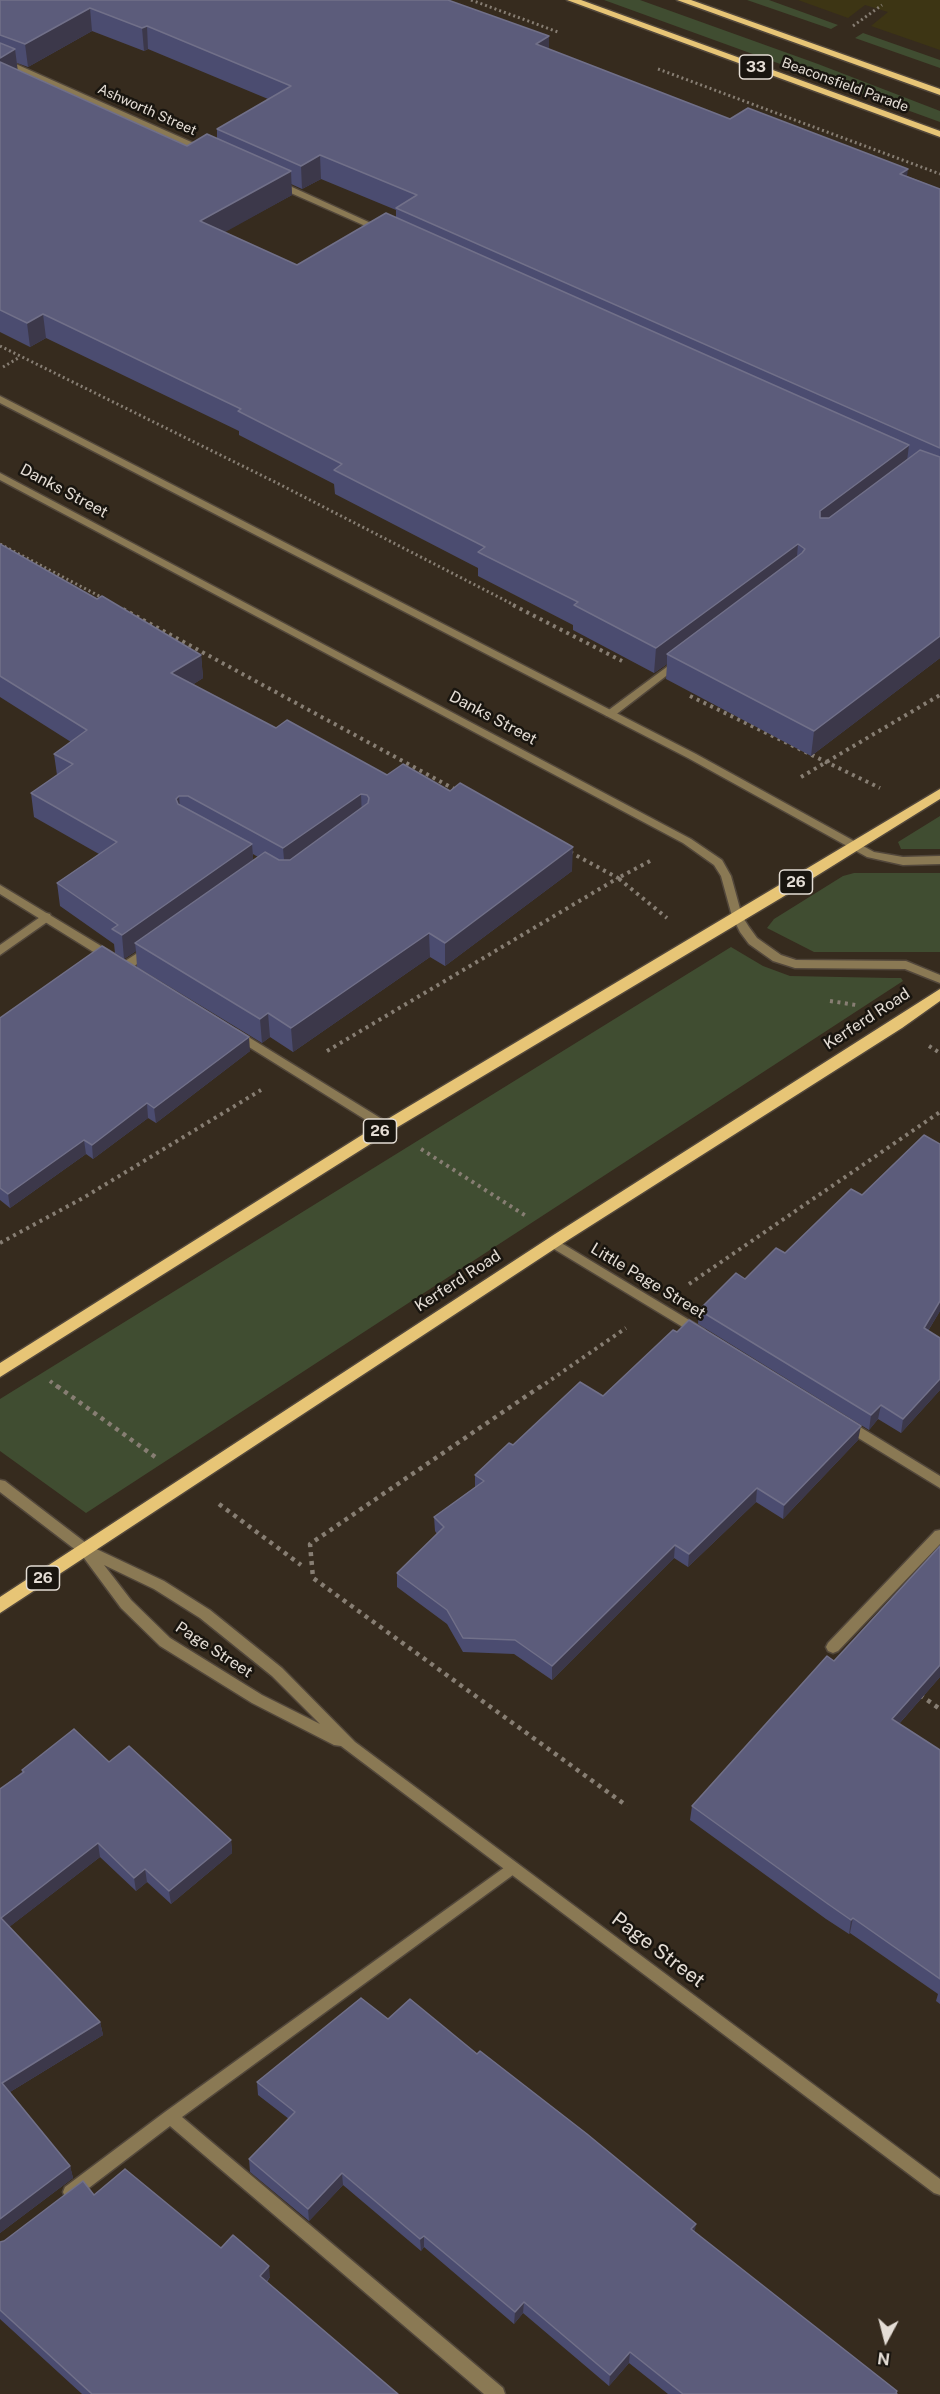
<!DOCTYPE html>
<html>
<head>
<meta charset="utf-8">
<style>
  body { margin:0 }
  #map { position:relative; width:940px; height:2394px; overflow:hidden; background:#362b1e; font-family:"Public Sans",sans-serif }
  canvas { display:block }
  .north { position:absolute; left:856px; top:2310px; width:60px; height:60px; -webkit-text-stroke:4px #19150f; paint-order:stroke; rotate:187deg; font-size:16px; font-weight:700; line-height:24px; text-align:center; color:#e4ddd5 }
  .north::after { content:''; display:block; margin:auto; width:21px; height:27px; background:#e4ddd5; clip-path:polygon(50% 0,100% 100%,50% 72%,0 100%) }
</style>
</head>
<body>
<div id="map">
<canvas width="940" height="2394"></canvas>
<div class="north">N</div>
</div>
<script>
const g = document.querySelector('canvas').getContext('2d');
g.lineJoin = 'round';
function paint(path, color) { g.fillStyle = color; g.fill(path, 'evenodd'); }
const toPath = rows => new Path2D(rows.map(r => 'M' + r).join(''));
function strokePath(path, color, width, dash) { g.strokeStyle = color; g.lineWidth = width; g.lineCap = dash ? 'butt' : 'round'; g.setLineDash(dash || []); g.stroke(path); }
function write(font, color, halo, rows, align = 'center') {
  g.font = font + ' "Public Sans",sans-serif'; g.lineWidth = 5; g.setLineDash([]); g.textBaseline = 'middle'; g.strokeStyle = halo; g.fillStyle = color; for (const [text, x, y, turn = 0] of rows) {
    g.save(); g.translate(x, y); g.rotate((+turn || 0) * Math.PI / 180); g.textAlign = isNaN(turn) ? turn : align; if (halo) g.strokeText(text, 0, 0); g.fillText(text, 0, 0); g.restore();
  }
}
paint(toPath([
  [604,0,640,0,818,64,940,111,940,122],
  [747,0,769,0,838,25,831,29],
  [863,33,940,60,940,68,855,38],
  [940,816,940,849,901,849,898,842],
  [854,873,940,873,940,952,814,952,767,928,774,919,843,876],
  [731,947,763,966,790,976,891,978,901,978,903,981,86,1513,0,1451,0,1399]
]), '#404d31');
paint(toPath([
  [798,0,940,0,940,50,871,26,888,12,865,5,848,18]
]), '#3d3514');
const service = toPath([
  [679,658,684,661,683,663,614,716,606,716,606,712,679,658],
  [46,913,50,914,51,917,50,920,0,955,0,945,46,913],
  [150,945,156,949,154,952,130,969,122,969,120,966,122,963,150,945],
  [940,1530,940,1544,838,1651,833,1653,828,1651,826,1647,828,1643,935,1531,940,1530],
  [512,1862,517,1864,519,1868,517,1872,182,2117,503,2388,505,2394,484,2394,170,2126,77,2197,71,2199,65,2197,63,2192,65,2187,165,2112,512,1862]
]);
const minor = toPath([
  [0,57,207,149,208,151,201,153,0,62,0,57],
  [275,182,281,182,386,230,379,232,275,186,275,182],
  [0,396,696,754,874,852,903,857,940,856,940,864,903,865,867,857,688,758,0,403,0,396],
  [0,473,691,839,722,860,731,876,742,916,749,927,757,938,781,955,796,960,906,961,940,975,940,983,905,969,795,968,773,961,749,944,740,932,732,916,721,876,714,865,683,843,0,480,0,473],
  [0,885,116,955,118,958,116,961,108,961,0,894,0,885],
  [237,1030,390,1124,392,1127,390,1130,382,1130,233,1037,231,1034,233,1031,237,1030],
  [553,1238,704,1329,706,1332,704,1335,696,1335,549,1246,547,1243,549,1240,553,1238],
  [847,1419,940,1476,940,1488,842,1428,841,1424,842,1420,847,1419],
  [0,1480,5,1481,90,1546,164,1581,210,1610,282,1668,355,1742,940,2179,940,2195,934,2193,341,1746,334,1745,252,1703,160,1646,121,1608,81,1554,0,1492,0,1480],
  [104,1565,154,1589,200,1618,272,1676,320,1724,262,1695,170,1638,131,1600,104,1565]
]);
const primary = toPath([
  [567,0,581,0,940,131,940,137,567,0],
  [677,0,691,0,940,89,940,95,677,0],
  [940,789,940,799,781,898,391,1131,0,1377,0,1363,381,1123,940,789],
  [940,989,940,1001,902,1028,565,1242,0,1613,0,1597,555,1234,940,989]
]);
strokePath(service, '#52473b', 3);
strokePath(minor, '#52473b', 3);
strokePath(primary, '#52473b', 3);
strokePath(toPath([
  [471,0,558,32],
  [853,26,882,5],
  [658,69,940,174],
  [0,346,277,483,516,606],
  [3,367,20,357],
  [0,544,103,598]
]), '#877e73', 3, [2, 3]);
strokePath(toPath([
  [513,605,622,661],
  [123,609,456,790],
  [690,696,880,788],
  [801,777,940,695],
  [650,861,618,878,667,918],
  [830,1001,856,1005],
  [929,1046,940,1053],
  [327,1051,618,878,568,851],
  [421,1149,526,1216],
  [0,1243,83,1198,261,1090],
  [689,1284,940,1112],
  [50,1381,59,1388],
  [539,1388,626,1328]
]), '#877e73', 4, [3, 4.5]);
strokePath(toPath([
  [57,1386,158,1459],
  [541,1386,310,1544,313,1578,627,1806],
  [219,1504,301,1565],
  [920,1695,940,1709]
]), '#877e73', 4.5, [4, 5]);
paint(service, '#8a7954');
paint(minor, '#8a7954');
paint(primary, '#e7c576');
paint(toPath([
  [0,0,549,36,549,49,730,119,907,176,940,189,940,658,811,756,666,679,667,664,654,673,573,630,573,625,478,576,478,568,335,494,334,484,239,435,239,431,46,338,30,347,0,332],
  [92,31,144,51,148,49,268,99,217,129,217,139,187,146,17,70,17,63,28,67],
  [321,179,396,210,396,218,297,265,224,232,292,195,291,184,302,189],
  [0,544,97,599,201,655,203,678,192,685,276,728,387,775,572,871,445,966,430,957,293,1052,270,1037,262,1043,137,967,136,951,124,959,115,953,114,944,60,906,57,883,99,854,34,817,31,793,57,775,54,754,71,742,0,697],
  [253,854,258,857,253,860],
  [0,1018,250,1051,156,1123,148,1118,93,1159,86,1154,10,1208,0,1200],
  [940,1144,940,1311,928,1331,940,1338,940,1390,901,1433,878,1419,869,1430,698,1324,699,1310,785,1253,862,1195],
  [603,1396,858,1440,783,1519,756,1502,688,1567,674,1558,552,1680,514,1654,463,1652,447,1624,397,1587,397,1573,437,1534,435,1531,434,1517,475,1487,475,1475,513,1445],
  [940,1546,940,1677,899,1724,940,1750,940,2004,936,2001,938,1994,850,1933,849,1934,826,1919,690,1820,692,1806,834,1661],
  [109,1762,231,1840,232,1853,171,1904,147,1882,136,1891,100,1857,9,1927,100,2022,103,2035,10,2092,70,2166,73,2178,0,2233,0,1789,22,1772,22,1770],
  [388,2019,695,2232,897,2394,668,2394,629,2363,609,2386,523,2313,514,2324,424,2247,421,2251,343,2185,309,2221,250,2172,249,2159,289,2119,258,2095,257,2082],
  [94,2195,221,2248,270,2277,267,2282,398,2394,82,2394,0,2319,0,2242,4,2241]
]), '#4b4c70');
paint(toPath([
  [90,8,92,31,28,67,25,44],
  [147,26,148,49,144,51,142,28],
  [549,36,549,59,536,44],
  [15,49,18,72,0,82,0,58],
  [320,155,321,179,302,189,301,166],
  [908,169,905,192,900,174],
  [291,171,292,195,202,245,200,221],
  [43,314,46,338,30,347,27,323],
  [909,445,906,469,818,535,820,511],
  [798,544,796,569,667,654,667,664,654,673,656,648],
  [940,636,940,658,811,756,814,731],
  [201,655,203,678,173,697,171,673],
  [361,794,362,818,285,871,283,848],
  [179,796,181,820,176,799],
  [252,844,254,868,135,943,136,951,124,959,122,935],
  [573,847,572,871,445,966,445,943],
  [429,933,430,957,293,1052,291,1028],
  [268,1013,270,1037,262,1043,260,1019],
  [249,1037,250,1051,156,1123,154,1108],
  [147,1103,148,1118,93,1159,92,1145],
  [84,1140,86,1154,10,1208,8,1194],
  [940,1301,940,1311,921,1342,924,1328],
  [940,1379,940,1390,901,1433,903,1419],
  [881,1405,878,1419,869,1430,871,1415],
  [861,1426,858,1440,783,1519,784,1505],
  [757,1488,756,1502,688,1567,689,1554],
  [675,1545,674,1558,552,1680,552,1666],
  [940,1665,940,1677,890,1734,892,1719],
  [231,1840,232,1853,171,1904,169,1891],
  [98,1843,100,1857,4,1931,1,1918],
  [145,1869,147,1882,136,1891,134,1878],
  [853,1918,850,1933,849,1934,851,1920],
  [100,2022,103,2035,5,2095,2,2083],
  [70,2166,73,2178,0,2233,0,2219],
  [342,2173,343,2185,309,2221,308,2209],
  [696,2224,694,2236,691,2229],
  [424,2236,424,2247,421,2251,420,2239],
  [269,2266,270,2277,261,2287,260,2276],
  [524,2302,523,2313,514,2324,515,2312],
  [630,2352,629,2363,609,2386,610,2375]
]), '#3c384a');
const building = toPath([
  [0,0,448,0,549,36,536,44,730,119,748,108,908,169,900,174,940,189,940,448,396,208,417,195,320,155,301,166,217,129,291,86,147,26,142,28,90,8,25,44,0,35,0,0],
  [0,43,15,49,0,58,0,43],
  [0,62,187,146,207,134,291,171,200,221,297,265,386,213,909,445,820,511,820,518,829,518,920,450,940,457,940,636,814,731,667,654,802,553,805,549,798,544,656,648,574,605,578,602,478,552,485,547,334,470,342,464,238,411,241,409,43,314,27,323,0,310,0,62],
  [0,544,97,599,102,596,201,655,171,673,276,728,287,720,387,775,403,764,450,791,460,783,573,847,445,943,429,933,291,1028,268,1013,260,1019,135,943,265,852,279,860,290,860,368,803,369,798,367,795,361,794,283,848,188,796,179,796,176,799,178,804,252,844,122,935,112,929,118,925,57,883,117,842,31,793,73,764,54,754,87,730,0,676,0,544],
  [102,946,249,1037,154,1108,147,1103,92,1145,84,1140,8,1194,0,1188,0,1018,102,946],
  [924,1135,940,1144,940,1301,924,1328,940,1338,940,1379,903,1419,881,1405,871,1415,699,1310,736,1273,745,1279,776,1248,785,1253,851,1189,862,1195,924,1135],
  [689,1320,861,1426,784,1505,757,1488,689,1554,675,1545,552,1666,515,1640,463,1638,447,1610,397,1573,444,1527,434,1517,484,1481,475,1475,509,1443,513,1445,580,1382,603,1396,673,1330,677,1332,689,1320],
  [940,1546,940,1665,892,1719,940,1750,940,1979,853,1918,851,1920,828,1904,692,1806,827,1656,834,1661,940,1546],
  [74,1729,109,1762,129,1746,231,1840,169,1891,145,1869,134,1878,98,1843,1,1918,100,2022,2,2083,70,2166,0,2219,0,1789,24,1772,22,1770,74,1729],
  [361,1998,388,2019,410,1999,477,2054,480,2051,587,2134,696,2224,691,2229,897,2391,896,2393,897,2394,683,2394,630,2352,610,2375,524,2302,515,2312,424,2236,420,2239,342,2173,308,2209,249,2159,295,2112,257,2082,361,1998],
  [125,2169,221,2248,233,2235,269,2266,260,2276,398,2394,92,2394,0,2310,0,2242,4,2241,83,2181,94,2195,125,2169]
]);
paint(building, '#5c5c7b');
strokePath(building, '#717089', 1.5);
write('14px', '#e4ddd5', '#19150f', [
  ["Beaconsfield Parade",845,85,20],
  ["Ashworth Street",147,110,24]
]);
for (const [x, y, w] of [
  [756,67,33],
  [796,882,33],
  [380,1131,33],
  [43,1578,33]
]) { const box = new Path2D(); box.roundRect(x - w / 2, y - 12, w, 24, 4.5); g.fillStyle = '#19150f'; g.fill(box); strokePath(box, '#e4ddd5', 1.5); }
write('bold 15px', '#e4ddd5', null, [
  ["33",756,67],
  ["26",796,882],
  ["26",380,1131],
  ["26",43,1578]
]);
write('16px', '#e4ddd5', '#19150f', [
  ["Danks Street",64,491,28],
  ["Danks Street",493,718,28],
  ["Kerferd Road",867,1019,-33],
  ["Kerferd Road",458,1281,-33],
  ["Little Page Street",648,1281,31],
  ["Page Street",214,1650,33]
]);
write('20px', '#e4ddd5', '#19150f', [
  ["Page Street",658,1950,37]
]);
</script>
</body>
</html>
